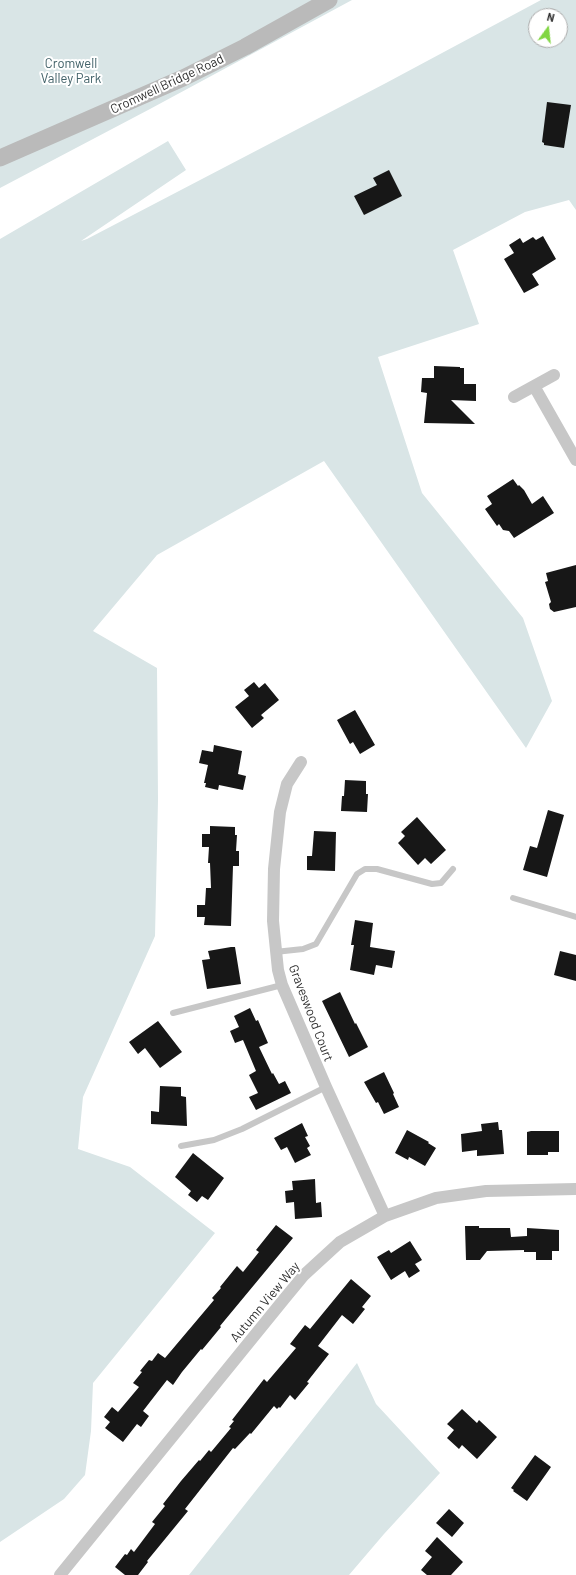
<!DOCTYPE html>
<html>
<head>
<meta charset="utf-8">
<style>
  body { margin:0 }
  #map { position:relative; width:576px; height:1575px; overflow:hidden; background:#fff; font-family:Barlow,sans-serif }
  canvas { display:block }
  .north { position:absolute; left:528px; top:8px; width:40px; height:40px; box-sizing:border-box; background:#fff; border:1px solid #acacac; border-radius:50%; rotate:15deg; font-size:11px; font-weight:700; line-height:16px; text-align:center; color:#303030 }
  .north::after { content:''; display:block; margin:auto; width:14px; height:18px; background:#81d642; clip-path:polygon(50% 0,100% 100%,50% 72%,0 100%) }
</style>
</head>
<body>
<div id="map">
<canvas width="576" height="1575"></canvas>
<div class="north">N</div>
</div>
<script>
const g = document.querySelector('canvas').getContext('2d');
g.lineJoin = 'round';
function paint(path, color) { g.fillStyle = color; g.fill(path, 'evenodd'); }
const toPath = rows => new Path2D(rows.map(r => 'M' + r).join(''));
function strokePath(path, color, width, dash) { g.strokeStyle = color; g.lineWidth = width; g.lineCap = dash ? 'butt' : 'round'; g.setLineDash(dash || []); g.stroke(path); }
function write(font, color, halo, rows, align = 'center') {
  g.font = font + ' Barlow,sans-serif'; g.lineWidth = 4; g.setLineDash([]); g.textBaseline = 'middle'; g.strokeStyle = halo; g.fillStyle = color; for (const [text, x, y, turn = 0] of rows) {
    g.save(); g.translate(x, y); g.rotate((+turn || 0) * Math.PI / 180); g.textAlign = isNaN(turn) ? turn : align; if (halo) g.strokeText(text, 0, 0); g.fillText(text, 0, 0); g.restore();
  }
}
paint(toPath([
  [0,0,352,0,150,109,0,188],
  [541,0,576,0,576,210,569,200,525,212,453,250,479,324,378,357,422,493,523,618,552,701,526,748,324,461,157,555,93,631,157,668,158,800,155,936,83,1097,78,1149,130,1167,215,1233,93,1383,91,1431,85,1475,64,1499,0,1542,0,239,168,141,186,170,81,241,87,239,386,83],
  [536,16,560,16,560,40,536,40],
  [357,1363,376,1404,440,1473,384,1534,349,1575,189,1575]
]), '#d9e5e6');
paint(toPath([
  [547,102,571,105,564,148,544,145,544,143,542,142],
  [389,170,402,196,364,215,354,196,377,185,373,178],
  [543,236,556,259,532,274,539,285,524,293,504,259,514,253,509,245,520,238,523,243,533,237,536,240],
  [434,366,460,367,460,368,464,368,464,384,476,384,476,401,451,400,475,424,424,423,427,393,421,392,422,378,434,378],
  [513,479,518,486,519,485,524,490,532,504,543,496,554,513,514,538,509,531,503,530,499,524,497,526,485,509,492,504,487,496],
  [576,565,576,607,554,612,550,609,549,604,551,602,545,582,548,581,546,573],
  [254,682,259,688,265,683,279,700,261,715,264,718,252,728,235,707,249,696,244,690],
  [355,710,375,745,360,754,353,742,350,744,337,720],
  [214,745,242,751,238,774,246,776,243,790,219,785,218,790,205,787,206,783,204,783,208,765,199,763,202,750,213,752],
  [345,780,366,781,366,794,368,794,367,812,341,811,342,796,344,796],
  [548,810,564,815,547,877,523,870,530,846,537,848],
  [417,817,446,850,431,864,425,858,418,865,398,843,405,836,401,832],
  [210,826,235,827,235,835,237,835,236,851,239,851,239,866,233,866,231,926,204,925,205,917,197,917,197,905,205,905,206,888,211,888,210,863,208,863,209,847,202,847,202,834,210,834],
  [314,831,336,832,335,871,307,870,307,856,312,856],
  [355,920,373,923,370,947,395,951,392,968,376,965,374,975,350,970,354,945,351,945],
  [231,947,235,947,241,984,207,989,202,960,210,959,208,951],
  [560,951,576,955,576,981,554,975],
  [340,992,355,1024,356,1023,368,1047,349,1057,322,1001],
  [250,1008,256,1021,258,1020,268,1043,259,1047,272,1074,273,1073,279,1084,285,1081,291,1093,256,1110,249,1097,258,1093,249,1075,256,1071,243,1040,235,1043,230,1031,239,1027,234,1016],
  [158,1021,182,1052,160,1068,145,1048,138,1054,129,1042],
  [384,1072,394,1093,393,1094,399,1107,384,1114,378,1102,376,1103,364,1082],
  [160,1086,181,1087,181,1096,186,1097,187,1126,151,1124,151,1111,159,1112],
  [498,1122,499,1130,502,1130,504,1154,477,1156,477,1150,462,1152,461,1134,482,1131,481,1124],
  [302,1123,308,1136,305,1137,310,1146,307,1148,311,1155,295,1163,287,1147,281,1150,274,1138],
  [407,1130,429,1142,428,1143,436,1148,425,1166,409,1157,408,1160,395,1153],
  [531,1131,559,1131,559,1152,548,1152,548,1155,527,1155,527,1132],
  [193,1153,224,1178,208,1200,202,1196,197,1202,188,1195,191,1191,175,1177],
  [315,1179,316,1203,321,1202,322,1217,295,1219,294,1202,286,1203,285,1191,293,1190,292,1181],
  [276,1225,293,1238,220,1326,221,1327,202,1350,201,1349,182,1372,173,1385,167,1380,143,1411,149,1416,141,1427,137,1424,123,1442,105,1428,110,1422,104,1417,112,1407,118,1412,139,1387,133,1383,142,1372,140,1371,149,1360,152,1361,158,1353,165,1358,214,1300,212,1298,221,1288,220,1287,237,1266,243,1272,259,1252,256,1250],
  [465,1226,479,1226,479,1228,510,1228,511,1237,527,1236,527,1228,559,1230,559,1251,552,1251,552,1260,536,1260,536,1252,524,1252,524,1250,487,1251,480,1260,466,1260],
  [410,1241,422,1260,415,1264,420,1271,409,1278,405,1271,391,1280,377,1257,389,1250,391,1253],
  [351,1279,371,1296,362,1307,365,1309,353,1324,342,1315,318,1346,329,1354,307,1382,309,1383,295,1400,290,1395,280,1408,279,1407,277,1409,274,1406,251,1434,250,1433,235,1449,233,1448,185,1509,188,1511,147,1561,148,1562,138,1575,125,1575,115,1567,125,1554,127,1555,131,1549,134,1552,155,1524,152,1522,165,1506,163,1504,181,1481,199,1460,200,1461,209,1450,211,1452,231,1428,229,1427,234,1421,232,1420,264,1379,267,1382,296,1348,290,1344,305,1325,310,1329],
  [462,1409,477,1423,479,1420,497,1437,477,1459,462,1445,459,1449,447,1438,454,1430,447,1424],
  [535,1455,551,1467,527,1501,513,1491,514,1490,511,1488],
  [449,1509,464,1523,452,1537,436,1523],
  [437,1537,463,1562,451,1575,427,1575,421,1570,432,1557,425,1551]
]), '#171717');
strokePath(toPath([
  [513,898,576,917],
  [275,952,303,949,316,944,357,874,365,869,377,869,432,884,441,883,453,869],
  [173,1013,282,985],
  [181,1146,214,1140,242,1129,326,1087]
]), '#c7c7c7', 6);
strokePath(toPath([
  [534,386,576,460],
  [514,397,554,375],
  [301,762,287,784,280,812,274,869,273,921,278,970,282,985,326,1087,385,1216],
  [60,1575,285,1298,304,1275,340,1242,385,1216,436,1198,486,1191,576,1189]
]), '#c7c7c7', 12);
strokePath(toPath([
  [0,158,183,78,245,47,329,0]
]), '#bababa', 17);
write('13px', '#416168', '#fff', [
  ["Cromwell",71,64],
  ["Valley Park",71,79]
]);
write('13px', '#303030', '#fff', [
  ["Cromwell Bridge Road",167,84,-25],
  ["Graveswood Court",311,1013,69],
  ["Autumn View Way",265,1302,-50]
]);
</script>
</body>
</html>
